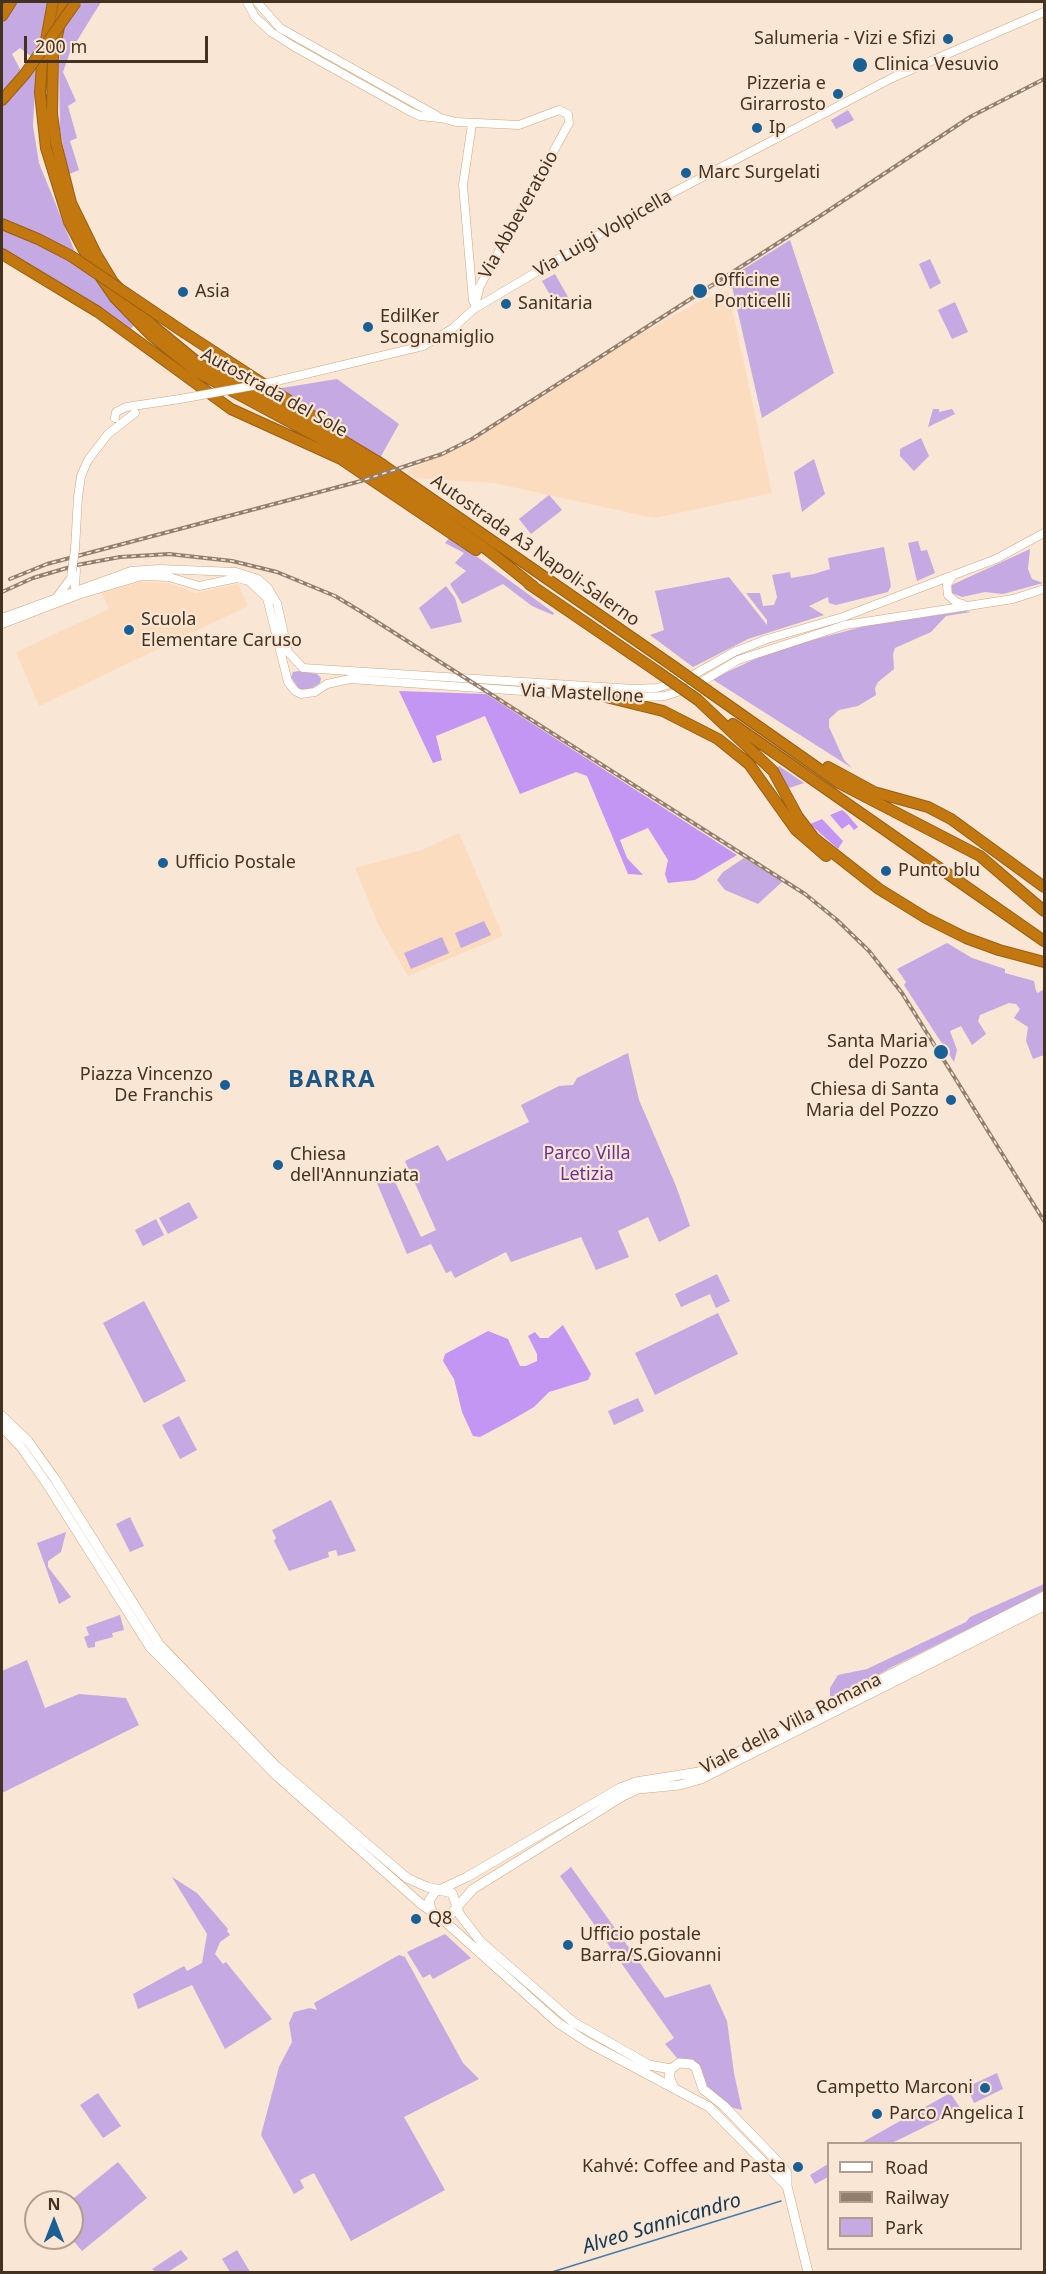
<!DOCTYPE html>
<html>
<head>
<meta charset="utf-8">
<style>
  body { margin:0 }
  #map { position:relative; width:1046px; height:2274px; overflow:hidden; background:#f9e6d4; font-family:"Noto Sans",sans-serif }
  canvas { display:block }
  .frame { position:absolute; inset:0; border:3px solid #443220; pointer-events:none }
  .legend { position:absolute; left:827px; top:2142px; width:195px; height:108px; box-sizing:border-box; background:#f9e6d4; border:2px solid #b19e8c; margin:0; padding:8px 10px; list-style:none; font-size:18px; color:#443220 }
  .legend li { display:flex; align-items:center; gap:12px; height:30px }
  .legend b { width:30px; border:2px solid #b19e8c }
  .north { position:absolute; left:24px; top:2190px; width:60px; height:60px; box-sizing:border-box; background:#f9e6d4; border:2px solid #b19e8c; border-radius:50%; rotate:0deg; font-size:16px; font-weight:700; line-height:24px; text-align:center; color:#443220 }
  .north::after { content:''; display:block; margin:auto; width:21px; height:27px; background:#1a6095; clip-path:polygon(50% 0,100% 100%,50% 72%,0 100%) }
  .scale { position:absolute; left:24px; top:36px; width:184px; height:27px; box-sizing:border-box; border:3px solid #443220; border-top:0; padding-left:8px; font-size:18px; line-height:21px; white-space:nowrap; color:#443220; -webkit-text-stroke:4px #f9e6d4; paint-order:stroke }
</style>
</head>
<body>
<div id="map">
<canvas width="1046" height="2274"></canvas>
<div class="frame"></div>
<ul class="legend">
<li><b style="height:8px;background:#fff"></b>Road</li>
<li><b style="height:8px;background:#927f6d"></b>Railway</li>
<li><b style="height:16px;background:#c4a9e2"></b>Park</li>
</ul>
<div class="north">N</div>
<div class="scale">200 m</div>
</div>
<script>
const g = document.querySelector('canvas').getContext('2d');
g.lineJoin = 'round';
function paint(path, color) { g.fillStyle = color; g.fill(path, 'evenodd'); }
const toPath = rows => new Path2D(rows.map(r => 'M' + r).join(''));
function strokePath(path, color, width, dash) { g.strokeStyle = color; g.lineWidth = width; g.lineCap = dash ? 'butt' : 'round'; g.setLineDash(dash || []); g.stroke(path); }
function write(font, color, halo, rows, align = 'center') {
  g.font = font + ' "Noto Sans",sans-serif'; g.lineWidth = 4.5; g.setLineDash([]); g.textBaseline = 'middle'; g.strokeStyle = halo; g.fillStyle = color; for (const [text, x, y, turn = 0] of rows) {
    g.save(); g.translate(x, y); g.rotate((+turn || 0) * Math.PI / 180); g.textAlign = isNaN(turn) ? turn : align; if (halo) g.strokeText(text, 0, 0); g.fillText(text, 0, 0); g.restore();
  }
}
paint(toPath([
  [728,290,772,493,654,518,494,483,416,478,407,471,472,442,634,338,702,300],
  [140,582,168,583,196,593,238,584,248,606,39,706,16,652,109,609,102,593],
  [459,833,503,936,408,976,378,924,355,868,422,850]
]), '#fbdcbe');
paint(toPath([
  [16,2,49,2,38,48,32,57,20,48,12,54,21,71,2,92,2,24],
  [79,2,101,2,70,52,63,72,76,101,68,106,77,138,70,141,79,170,69,174,60,130,59,62,64,26],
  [36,67,33,126,39,163,75,252,2,220,2,106],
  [848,110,854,120,836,129,831,120],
  [2,228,43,245,94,275,134,325,129,331,2,251],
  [790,240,834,373,762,418,731,282,726,280],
  [930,259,941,283,930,289,919,264],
  [555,274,572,304,559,311,542,281],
  [955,302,968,332,952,339,938,310],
  [337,379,399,424,380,458,275,389],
  [933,409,939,409,939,412,952,409,955,414,928,427],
  [921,438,929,456,914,471,900,456,900,449],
  [814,459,825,494,802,512,794,472],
  [549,495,562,510,531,534,519,519],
  [450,537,554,613,553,615,532,606,503,584,462,604,450,584,466,571,455,563,464,553,445,543],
  [918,541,921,551,927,550,935,573,917,581,908,543],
  [884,547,891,586,888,592,836,605,829,603,828,597,809,606,824,615,748,639,693,667,650,635,664,630,655,591,729,577,767,625,767,620,746,593,760,593,763,606,774,605,777,597,772,575,790,572,791,578,814,574,830,569,828,558],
  [1030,549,1028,569,1032,579,1043,583,1003,594,985,592,962,597,952,593,952,585,956,583],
  [446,586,455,598,462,622,431,629,419,608],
  [965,611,971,612,946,616,931,632,895,648,893,654,894,669,878,682,875,688,876,695,858,706,839,710,829,719,829,727,844,760,852,768,712,679,768,653,805,642,869,625],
  [299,671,317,674,321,678,320,683,309,690,299,689,291,677,293,672],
  [779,766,804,783,789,788,777,768],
  [744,858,783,881,758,904,725,890,717,880,723,872],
  [484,921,491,935,461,948,455,933],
  [442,937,449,953,411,969,404,953],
  [947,943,972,958,1005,969,1005,973,1034,981,1036,991,1038,993,1044,989,1044,1055,1033,1059,1026,1041,1028,1027,1014,1018,1020,1009,1016,1004,1009,1003,980,1015,978,1021,986,1034,972,1045,961,1026,950,1031,957,1050,954,1062,904,985,906,982,897,969],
  [628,1053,639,1100,676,1186,690,1226,659,1242,648,1217,618,1231,629,1257,596,1270,581,1237,511,1262,506,1252,455,1278,451,1271,446,1273,431,1244,407,1254,374,1176,389,1169,421,1237,436,1230,405,1161,438,1145,447,1161,529,1122,521,1105,559,1086,573,1085,577,1078],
  [189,1202,198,1218,168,1234,159,1218],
  [156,1219,164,1235,143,1246,135,1230],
  [717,1274,730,1301,716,1308,710,1294,681,1307,675,1294],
  [144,1301,186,1381,144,1403,103,1323],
  [718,1313,738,1354,655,1395,635,1353],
  [638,1398,644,1411,614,1425,608,1411],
  [179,1416,197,1450,180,1459,162,1425],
  [331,1500,356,1551,338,1556,336,1550,328,1552,329,1557,289,1571,274,1541,276,1538,272,1530],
  [130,1517,144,1546,130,1552,116,1524],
  [66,1532,61,1552,48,1561,48,1567,71,1597,59,1604,37,1543],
  [1044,1584,1044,1590,1029,1599,890,1668,824,1705,830,1698,830,1688,838,1675,867,1669,966,1622,970,1617],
  [120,1615,124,1630,112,1633,113,1637,95,1642,95,1647,88,1648,84,1637,89,1635,86,1627],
  [27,1660,45,1708,79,1694,126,1698,139,1725,2,1793,2,1671],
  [571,1867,665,1998,710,1984,727,2021,734,2073,742,2110,730,2107,711,2093,689,2067,684,2066,665,2044,674,2038,560,1876],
  [172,1877,197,1893,228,1929,227,1931,230,1935,220,1942,215,1954,223,1964,226,1962,272,2019,225,2049,192,1985,138,2009,133,1994,184,1966,187,1971,202,1963,207,1934],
  [445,1934,471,1958,433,1979,430,1974,423,1978,407,1952],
  [399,1955,405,1957,463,2063,479,2079,404,2117,445,2190,351,2241,314,2173,300,2180,304,2188,294,2194,261,2135,279,2067,292,2042,289,2023,294,2012,310,2008,317,2010,314,2003],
  [997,2073,1003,2089,974,2103,967,2087],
  [98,2093,121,2126,103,2138,80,2105],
  [950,2093,961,2109,892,2143,861,2143],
  [118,2162,147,2198,82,2251,71,2238,72,2202,69,2202],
  [828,2164,828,2177,815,2184,810,2175],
  [181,2250,188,2259,168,2272,156,2272,152,2269],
  [237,2250,250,2272,230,2272,222,2259]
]), '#c4a9e2');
paint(toPath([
  [399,691,486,694,737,855,695,880,668,883,665,874,668,860,648,828,620,840,627,858,643,875,628,874,587,776,576,772,520,794,485,716,436,736,442,760,433,763],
  [842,810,847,814,858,827,854,830,849,824,842,829,830,815],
  [822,819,843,841,838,849,810,824],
  [563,1325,591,1374,588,1380,549,1392,534,1407,510,1421,480,1437,473,1436,462,1412,454,1379,443,1361,445,1354,488,1331,508,1339,520,1366,526,1366,537,1361,537,1354,528,1336,535,1332,540,1338,548,1338]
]), '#c496f3');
strokePath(toPath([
  [552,2272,781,2201]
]), '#447eac', 1.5);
const tertiary = toPath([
  [247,2,255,17,271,32,293,46,411,112,420,116,439,118],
  [257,2,280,28,441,118,456,122,519,125,559,110,568,114,569,123,480,286,474,309],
  [472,124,463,185,473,301],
  [268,383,423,346,452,329,474,309,649,205,892,78,1044,12],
  [115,418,116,412,126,407,180,399],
  [75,549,78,497,81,476,88,460,108,434,135,413],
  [953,575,947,585,948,595,956,602,963,604],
  [75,586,76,570],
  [57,597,71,578,72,571],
  [2,618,131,571,159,569,236,572,258,579,268,588,277,603,288,652,303,668,634,689,657,688,686,679,734,652,767,639,843,617,996,559,1044,533],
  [2,624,78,595,142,576,169,577,199,586,237,578,249,581,267,598,288,682,295,691,301,694,315,692,327,684,350,679,610,697],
  [625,698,665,696,693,687,738,660,845,625,1013,599,1044,589]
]);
const secondary = toPath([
  [2,1416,28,1441,55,1479,159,1644,276,1766,407,1878,427,1887,452,1893,460,1915,481,1942,573,2022,649,2065,671,2069],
  [2,1427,21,1447,47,1484,150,1647,278,1777,421,1904,440,1917,450,1915,473,1889,623,1796,638,1789,680,1785,701,1779,1044,1606],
  [431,1910,429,1901,435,1892,467,1877,620,1788,636,1782,699,1772,1044,1596],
  [440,1917,558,2023,587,2042,709,2107,787,2186],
  [673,2086,669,2076,671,2069,679,2063,691,2064,696,2068,703,2089,724,2106,781,2165,787,2173,787,2186,808,2272]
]);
const motorway = toPath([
  [53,2,42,62,40,93,46,148,69,222,89,260,115,298,151,335,197,372,355,457,489,551,534,587],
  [64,2,53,56,52,114,56,143,71,203,96,254,113,282,152,325,197,362,227,381,340,439,383,465],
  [2,16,11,2],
  [2,100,25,74],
  [2,224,38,239,71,256],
  [2,254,98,312,231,409,341,459,476,550],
  [185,333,328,426],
  [377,461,673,666],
  [529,584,658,672],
  [708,691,839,783,980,856,1044,911],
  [606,697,663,711,718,739,749,764,796,830,826,856],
  [698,700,773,771,798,817,814,838,879,889,926,918,966,938,999,950,1044,962],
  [733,724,1044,941],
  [828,767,874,792,928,807,951,819,1044,887]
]);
strokePath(tertiary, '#d3a77b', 9);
strokePath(secondary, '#d3a77b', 10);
strokePath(motorway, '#965f15', 12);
strokePath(tertiary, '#fff', 8);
strokePath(secondary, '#fff', 9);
strokePath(motorway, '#c2770f', 10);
const rail = toPath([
  [10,579,47,564,361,481,442,454,472,439,817,218,970,117,1044,79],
  [2,592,33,578,77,565,120,557,169,554,232,561,277,572,335,596,360,611,805,894,837,920,869,951,902,993,1044,1221]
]);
strokePath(rail, '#927f6d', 4);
strokePath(rail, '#f9e6d4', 1.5, [4.5]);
const tertiaryBridge = toPath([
  [180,399,268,383],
  [72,571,75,549]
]);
const motorwayBridge = toPath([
  [25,74,76,2],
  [71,256,185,333],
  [673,666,708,691],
  [658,672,698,700]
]);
strokePath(tertiaryBridge, '#d3a77b', 9, []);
strokePath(motorwayBridge, '#965f15', 12, []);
strokePath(tertiaryBridge, '#fff', 8);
strokePath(motorwayBridge, '#c2770f', 10);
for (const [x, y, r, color] of [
  [948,39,6,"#1a6095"],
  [860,65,8,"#1a6095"],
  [838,94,6,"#1a6095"],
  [757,128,6,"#1a6095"],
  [686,173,6,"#1a6095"],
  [700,291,8,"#1a6095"],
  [183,292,6,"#1a6095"],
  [506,304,6,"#1a6095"],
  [368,327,6,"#1a6095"],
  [129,630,6,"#1a6095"],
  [163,863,6,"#1a6095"],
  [886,871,6,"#1a6095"],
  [941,1052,8,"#1a6095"],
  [225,1085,6,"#1a6095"],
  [951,1100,6,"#1a6095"],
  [278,1165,6,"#1a6095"],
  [416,1919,6,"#1a6095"],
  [568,1945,6,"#1a6095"],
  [985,2088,6,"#1a6095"],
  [877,2114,6,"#1a6095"],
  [798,2167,6,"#1a6095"]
]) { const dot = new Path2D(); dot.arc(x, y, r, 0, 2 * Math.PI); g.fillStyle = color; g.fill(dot); strokePath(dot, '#f9e6d4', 2); }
write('18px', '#443220', '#f9e6d4', [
  ["Salumeria - Vizi e Sfizi",936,39,"right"],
  ["Clinica Vesuvio",874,65],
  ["Pizzeria e",826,84,"right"],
  ["Girarrosto",826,105,"right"],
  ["Ip",769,128],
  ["Marc Surgelati",698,173],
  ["Officine",714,281],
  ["Ponticelli",714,302],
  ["Asia",195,292],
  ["Sanitaria",518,304],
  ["EdilKer",380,317],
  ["Scognamiglio",380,338],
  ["Scuola",141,620],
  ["Elementare Caruso",141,641],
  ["Ufficio Postale",175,863],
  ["Punto blu",898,871],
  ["Santa Maria",928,1042,"right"],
  ["del Pozzo",928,1063,"right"],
  ["Piazza Vincenzo",213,1075,"right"],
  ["De Franchis",213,1096,"right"],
  ["Chiesa di Santa",939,1090,"right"],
  ["Maria del Pozzo",939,1111,"right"],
  ["Chiesa",290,1155],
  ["dell'Annunziata",290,1176],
  ["Q8",428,1919],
  ["Ufficio postale",580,1935],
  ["Barra/S.Giovanni",580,1956],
  ["Campetto Marconi",973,2088,"right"],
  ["Parco Angelica I",889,2114],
  ["Kahvé: Coffee and Pasta",786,2167,"right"]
], 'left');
write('18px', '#443220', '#f9e6d4', [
  ["Via Abbeveratoio",519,215,-61],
  ["Via Luigi Volpicella",603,234,-30],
  ["Autostrada del Sole",274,393,29],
  ["Autostrada A3 Napoli-Salerno",535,551,35],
  ["Via Mastellone",582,694,3],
  ["Viale della Villa Romana",791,1724,-27]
]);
write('18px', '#6a2f99', '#f9e6d4', [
  ["Parco Villa",587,1154],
  ["Letizia",587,1175]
]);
write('italic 20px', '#133855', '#f9e6d4', [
  ["Alveo Sannicandro",662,2224,-17]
]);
g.letterSpacing = '1.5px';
write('bold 24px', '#195888', '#f9e6d4', [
  ["BARRA",332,1080]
]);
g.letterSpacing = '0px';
</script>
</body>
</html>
